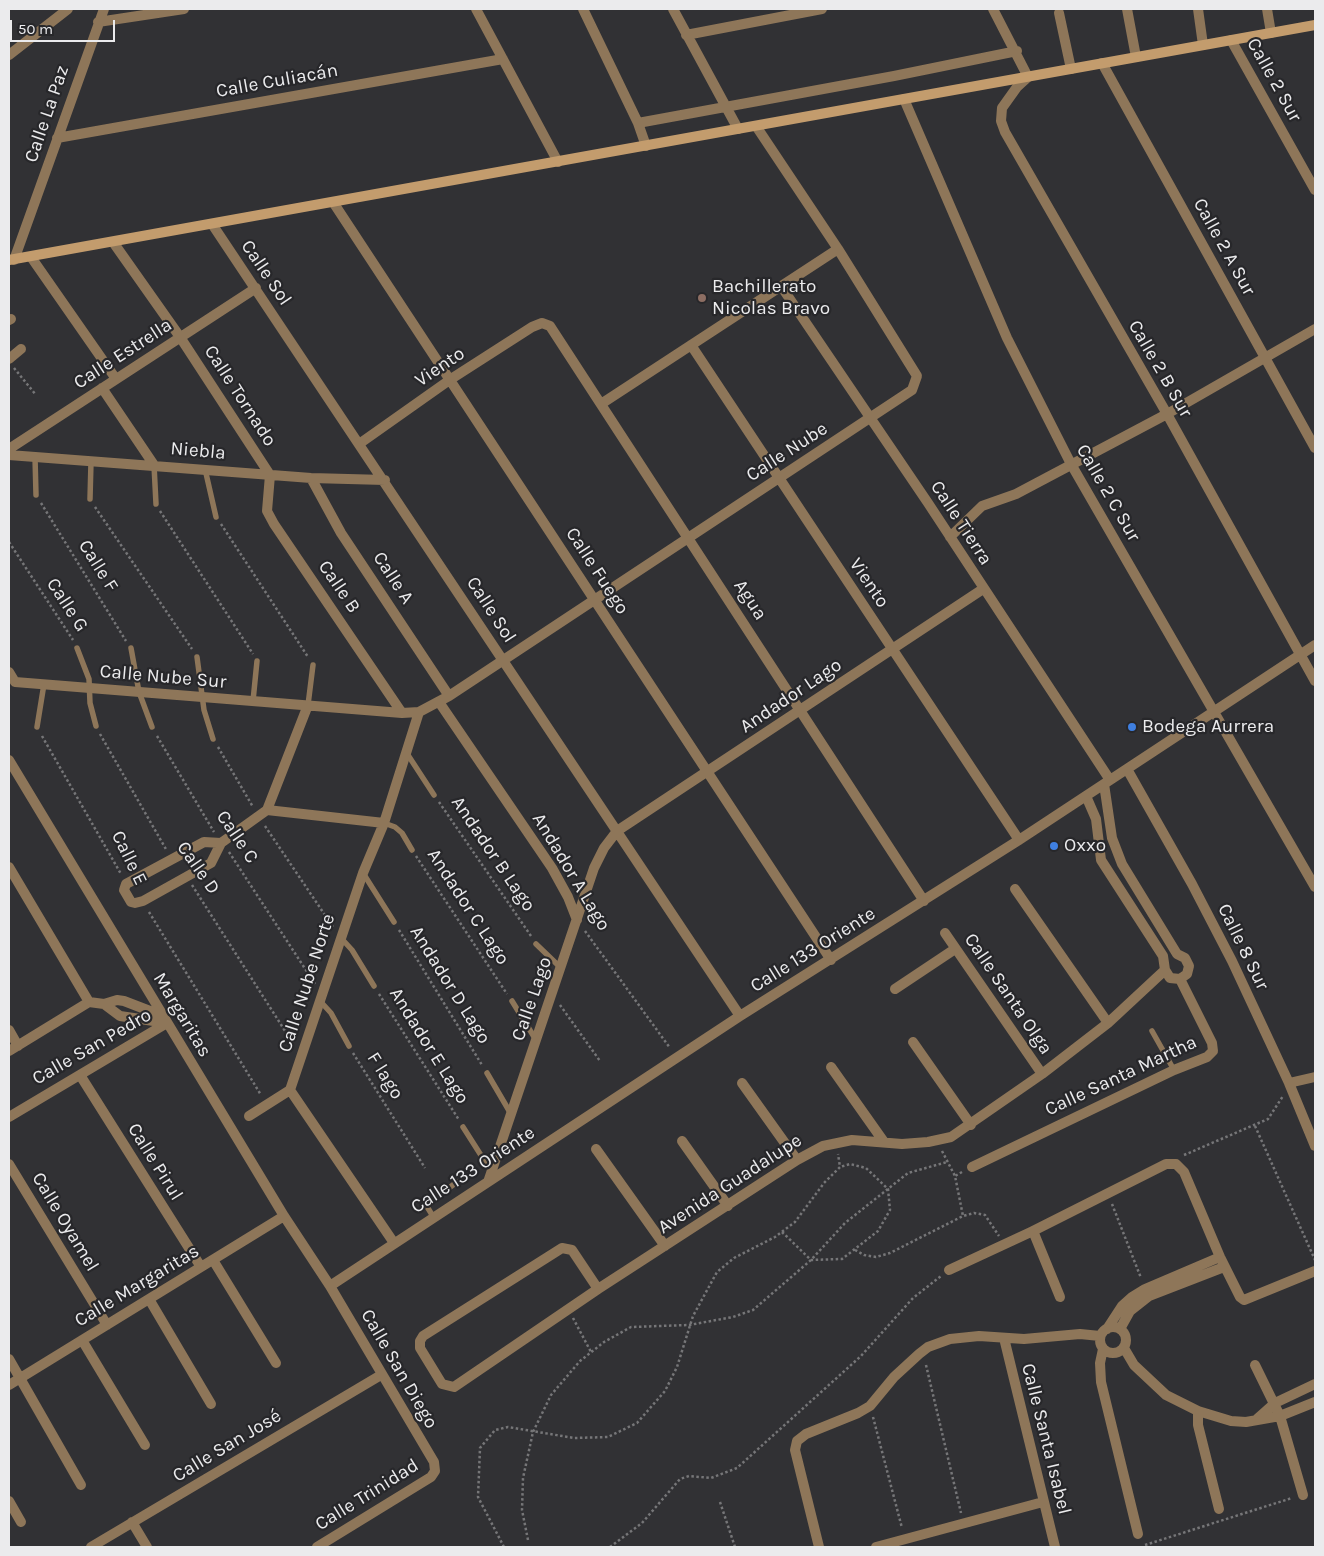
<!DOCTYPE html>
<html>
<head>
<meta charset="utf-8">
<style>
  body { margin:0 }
  #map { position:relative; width:1324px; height:1556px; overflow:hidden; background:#313134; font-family:Karla,sans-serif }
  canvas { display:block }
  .frame { position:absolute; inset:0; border:10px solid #ebebed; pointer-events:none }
  .scale { position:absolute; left:10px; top:20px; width:105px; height:22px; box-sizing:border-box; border:2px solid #ebebed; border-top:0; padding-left:6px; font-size:15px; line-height:18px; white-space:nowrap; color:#ebebed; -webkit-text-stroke:4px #27272a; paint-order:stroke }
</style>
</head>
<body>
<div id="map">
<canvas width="1324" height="1556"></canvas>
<div class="frame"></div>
<div class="scale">50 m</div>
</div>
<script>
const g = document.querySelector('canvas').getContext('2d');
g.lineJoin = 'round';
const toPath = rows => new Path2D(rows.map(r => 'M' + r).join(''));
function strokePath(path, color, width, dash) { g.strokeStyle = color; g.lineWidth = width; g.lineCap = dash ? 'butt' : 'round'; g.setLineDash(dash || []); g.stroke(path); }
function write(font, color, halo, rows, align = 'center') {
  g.font = font + ' Karla,sans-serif'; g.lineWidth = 4.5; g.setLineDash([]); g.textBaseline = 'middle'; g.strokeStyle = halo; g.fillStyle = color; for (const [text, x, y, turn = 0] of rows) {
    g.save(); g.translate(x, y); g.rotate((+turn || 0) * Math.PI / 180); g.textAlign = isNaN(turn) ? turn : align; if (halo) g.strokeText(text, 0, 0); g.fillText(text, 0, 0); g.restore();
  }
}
strokePath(toPath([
  [14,368,36,395],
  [41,503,126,641],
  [95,507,192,649],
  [160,511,253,654],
  [221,524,308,657],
  [9,542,73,640],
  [100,734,167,851],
  [42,736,121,874],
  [157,736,214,832],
  [218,747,253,807],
  [439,802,531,936],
  [265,826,333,927],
  [229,852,315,984],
  [416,856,507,994],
  [192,885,294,1045],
  [149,912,261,1095],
  [399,930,482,1065],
  [585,931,670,1048],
  [379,994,459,1120],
  [560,1005,600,1061],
  [353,1053,425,1168],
  [1255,1126,1315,1260],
  [942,1151,955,1176],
  [1184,1155,1268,1119,1283,1096],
  [962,1172,955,1176,963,1216],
  [1112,1204,1141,1278],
  [782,1232,811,1260,842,1259,878,1231,890,1210,888,1189,866,1168,850,1164,840,1167],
  [855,1250,864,1255,876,1257,890,1253,963,1216,974,1213,985,1215,999,1236],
  [573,1318,591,1352],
  [926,1365,961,1513],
  [873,1417,902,1528],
  [720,1502,735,1547],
  [528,1540,522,1510,523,1478,533,1432,551,1395,580,1361,604,1342,631,1327,689,1325,733,1317,753,1310,811,1260,845,1223,908,1173,947,1162],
  [1145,1545,1292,1498],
  [504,1547,478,1497,480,1448,495,1430,508,1427,574,1438,608,1437,637,1423,665,1391,677,1367,693,1316,717,1272,734,1258,775,1237,795,1222,824,1183,840,1167,838,1154],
  [610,1547,642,1523,680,1479,689,1476,711,1478,737,1468,861,1356,913,1298,941,1276]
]), '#767678', 2.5, [2.5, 2.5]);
strokePath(toPath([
  [35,457,36,495],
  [154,465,156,504],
  [205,469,216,517],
  [90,499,91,462],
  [77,648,89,679,90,703,96,726],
  [131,648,139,692,152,727],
  [197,657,204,710,213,739],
  [253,701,257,661],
  [308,705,313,665],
  [37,727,44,684],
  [406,752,434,795],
  [384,823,395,827,402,833,412,850],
  [363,873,394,922],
  [341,938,352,950,374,986],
  [536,944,561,968],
  [320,1001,331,1013,349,1046],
  [512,1001,536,1040],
  [1152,1031,1174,1070],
  [487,1073,511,1114],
  [463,1127,491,1171],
  [434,1218,426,1205,457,1182]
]), '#8e7659', 5.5);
strokePath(toPath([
  [476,9,558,162],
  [583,9,638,123,646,146],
  [673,9,738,129],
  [993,9,1028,77,1017,87,1002,108,1001,121,1005,132,1167,414,1315,681],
  [1127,9,1136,57],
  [1198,9,1203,45],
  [1267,9,1271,33],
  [1059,13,1071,69],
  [98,22,184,9],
  [686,35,822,9],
  [1231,40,1315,190],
  [9,55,68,9],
  [1102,63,1315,448],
  [904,99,1007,338,1071,464,1315,887],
  [638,123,894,76,1017,51],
  [57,138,503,59],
  [333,202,831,960],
  [212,224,740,1016],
  [113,242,180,337,270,475,267,511,274,524,402,713],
  [31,257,116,379],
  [14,260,104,9],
  [781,286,928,503,1110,780],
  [9,320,11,319],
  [691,345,1019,840],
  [9,359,21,349],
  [102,388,154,465],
  [601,404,838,249],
  [359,444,451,379,532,327,542,323,550,326,924,901],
  [9,449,256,288],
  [9,455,311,478,385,480],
  [311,478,341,533,449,696],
  [950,537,982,506,1016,494,1167,414,1315,329],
  [9,672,15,682,402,713,419,712,449,696,912,390,917,376,838,249,756,126],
  [439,702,552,868,568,897,577,920],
  [9,760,284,1216,330,1286,434,1462,435,1471,431,1477,317,1547],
  [1127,769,1192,884,1232,961,1289,1083,1315,1146],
  [1104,784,1112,838,1122,864,1177,954,1185,958,1189,966,1187,974,1180,979,1170,978,1165,970],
  [1086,796,1096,819,1101,860,1163,956,1165,970],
  [267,810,384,823],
  [267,810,308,705],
  [221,843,204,842,126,884,124,890,131,902,135,903,143,901,211,863,221,843,267,810],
  [9,867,89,1002],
  [1015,889,1108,1023],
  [945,933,1042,1074],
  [895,989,955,949],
  [104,1004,120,1016,167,1023],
  [9,1030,18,1046],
  [913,1042,971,1125],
  [9,1051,89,1002,104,1004,117,1000,124,1001,163,1016],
  [831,1067,884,1142],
  [80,1075,201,1267],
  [742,1083,797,1160],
  [1289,1083,1315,1077],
  [290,1090,363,873,384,823,419,712],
  [290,1090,394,1243],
  [249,1116,290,1090],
  [9,1117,167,1023],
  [682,1141,728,1206],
  [596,1149,665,1246],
  [9,1164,107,1325],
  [972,1167,1174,1070,1207,1057,1213,1051,1212,1043,1180,979],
  [488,1182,594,868,604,848,617,831,983,589],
  [1033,1231,1060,1297],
  [213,1260,276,1363],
  [949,1270,1033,1231,1166,1164,1176,1164,1184,1172,1220,1257,1240,1297,1244,1300,1315,1271],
  [330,1286,740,1016,1019,840,1315,645],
  [598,1289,572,1250,562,1248,423,1336,420,1341,420,1348,442,1384,454,1387,598,1289,797,1160,823,1146,852,1140,902,1144,928,1142,951,1137,1042,1074,1108,1023,1165,970],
  [149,1299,211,1404],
  '1100 1340a13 13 0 1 1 26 0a13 13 0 1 1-26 0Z',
  [1107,1329,1122,1306,1132,1297,1145,1289,1220,1257],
  [1120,1329,1130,1311,1149,1296,1224,1267],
  [1004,1338,1055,1547],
  [82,1340,145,1445],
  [1124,1348,1134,1365,1166,1395,1198,1411,1231,1421,1246,1422,1280,1416,1315,1402],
  [1103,1349,1100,1363,1101,1382,1138,1534],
  [9,1359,81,1485],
  [1255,1365,1280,1416,1303,1495],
  [9,1385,284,1216],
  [1198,1411,1198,1425,1219,1509],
  [1257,1419,1275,1403,1315,1384],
  [9,1501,21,1522],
  [132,1522,147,1547],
  [91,1547,381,1375],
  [819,1547,795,1450,797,1441,806,1434,858,1413,870,1406,894,1377,919,1354,928,1347,950,1339,979,1336,1024,1339,1080,1334,1100,1336],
  [876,1547,1043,1502]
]), '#8e7659', 10);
strokePath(toPath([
  [9,260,1315,25]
]), '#c39c6d', 10);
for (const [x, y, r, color] of [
  [702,298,5,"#8d6e63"],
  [1132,727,5,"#3f7fe0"],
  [1054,846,5,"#3f7fe0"]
]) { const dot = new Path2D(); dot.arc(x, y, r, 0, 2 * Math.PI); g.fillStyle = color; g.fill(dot); strokePath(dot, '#27272a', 2); }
write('19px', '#ebebed', '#27272a', [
  ["Calle 2 Sur",1274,80,61],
  ["Calle Culiacán",277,81,-10],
  ["Calle La Paz",47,114,-71],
  ["Calle 2 A Sur",1224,247,61],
  ["Calle Sol",266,273,56],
  ["Calle Estrella",123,354,-33],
  ["Viento",440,367,-34],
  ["Calle 2 B Sur",1160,369,60],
  ["Calle Tornado",240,396,57],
  ["Niebla",198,451,5],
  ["Calle Nube",787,452,-33],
  ["Calle 2 C Sur",1108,493,60],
  ["Calle Tierra",961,523,57],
  ["Calle F",98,566,58],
  ["Calle Fuego",597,571,57],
  ["Calle A",393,578,57],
  ["Viento",869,583,56],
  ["Calle B",339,587,56],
  ["Agua",750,600,57],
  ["Calle G",67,605,57],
  ["Calle Sol",491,610,57],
  ["Calle Nube Sur",163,677,5],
  ["Andador Lago",791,696,-34],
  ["Calle C",237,837,56],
  ["Andador B Lago",493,854,56],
  ["Calle E",129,858,64],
  ["Calle D",198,868,55],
  ["Andador A Lago",571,872,59],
  ["Andador C Lago",468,907,57],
  ["Calle 8 Sur",1243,947,64],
  ["Calle 133 Oriente",813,950,-32],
  ["Calle Nube Norte",307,983,-72],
  ["Andador D Lago",450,985,58],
  ["Calle Santa Olga",1008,994,56],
  ["Calle Lago",532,999,-71],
  ["Margaritas",182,1015,59],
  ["Andador E Lago",429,1046,58],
  ["Calle San Pedro",92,1047,-30],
  ["F lago",385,1076,58],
  ["Calle Santa Martha",1121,1076,-25],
  ["Calle Pirul",155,1162,58],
  ["Calle 133 Oriente",473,1170,-33],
  ["Avenida Guadalupe",730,1184,-33],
  ["Calle Oyamel",65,1222,59],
  ["Calle Margaritas",137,1286,-31],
  ["Calle San Diego",399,1369,60],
  ["Calle Santa Isabel",1046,1439,76],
  ["Calle San José",227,1446,-31],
  ["Calle Trinidad",367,1495,-32]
]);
write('19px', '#ebebed', '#27272a', [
  ["Bachillerato",712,287],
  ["Nicolas Bravo",712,309],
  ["Bodega Aurrera",1142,727],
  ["Oxxo",1064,846]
], 'left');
</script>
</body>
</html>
